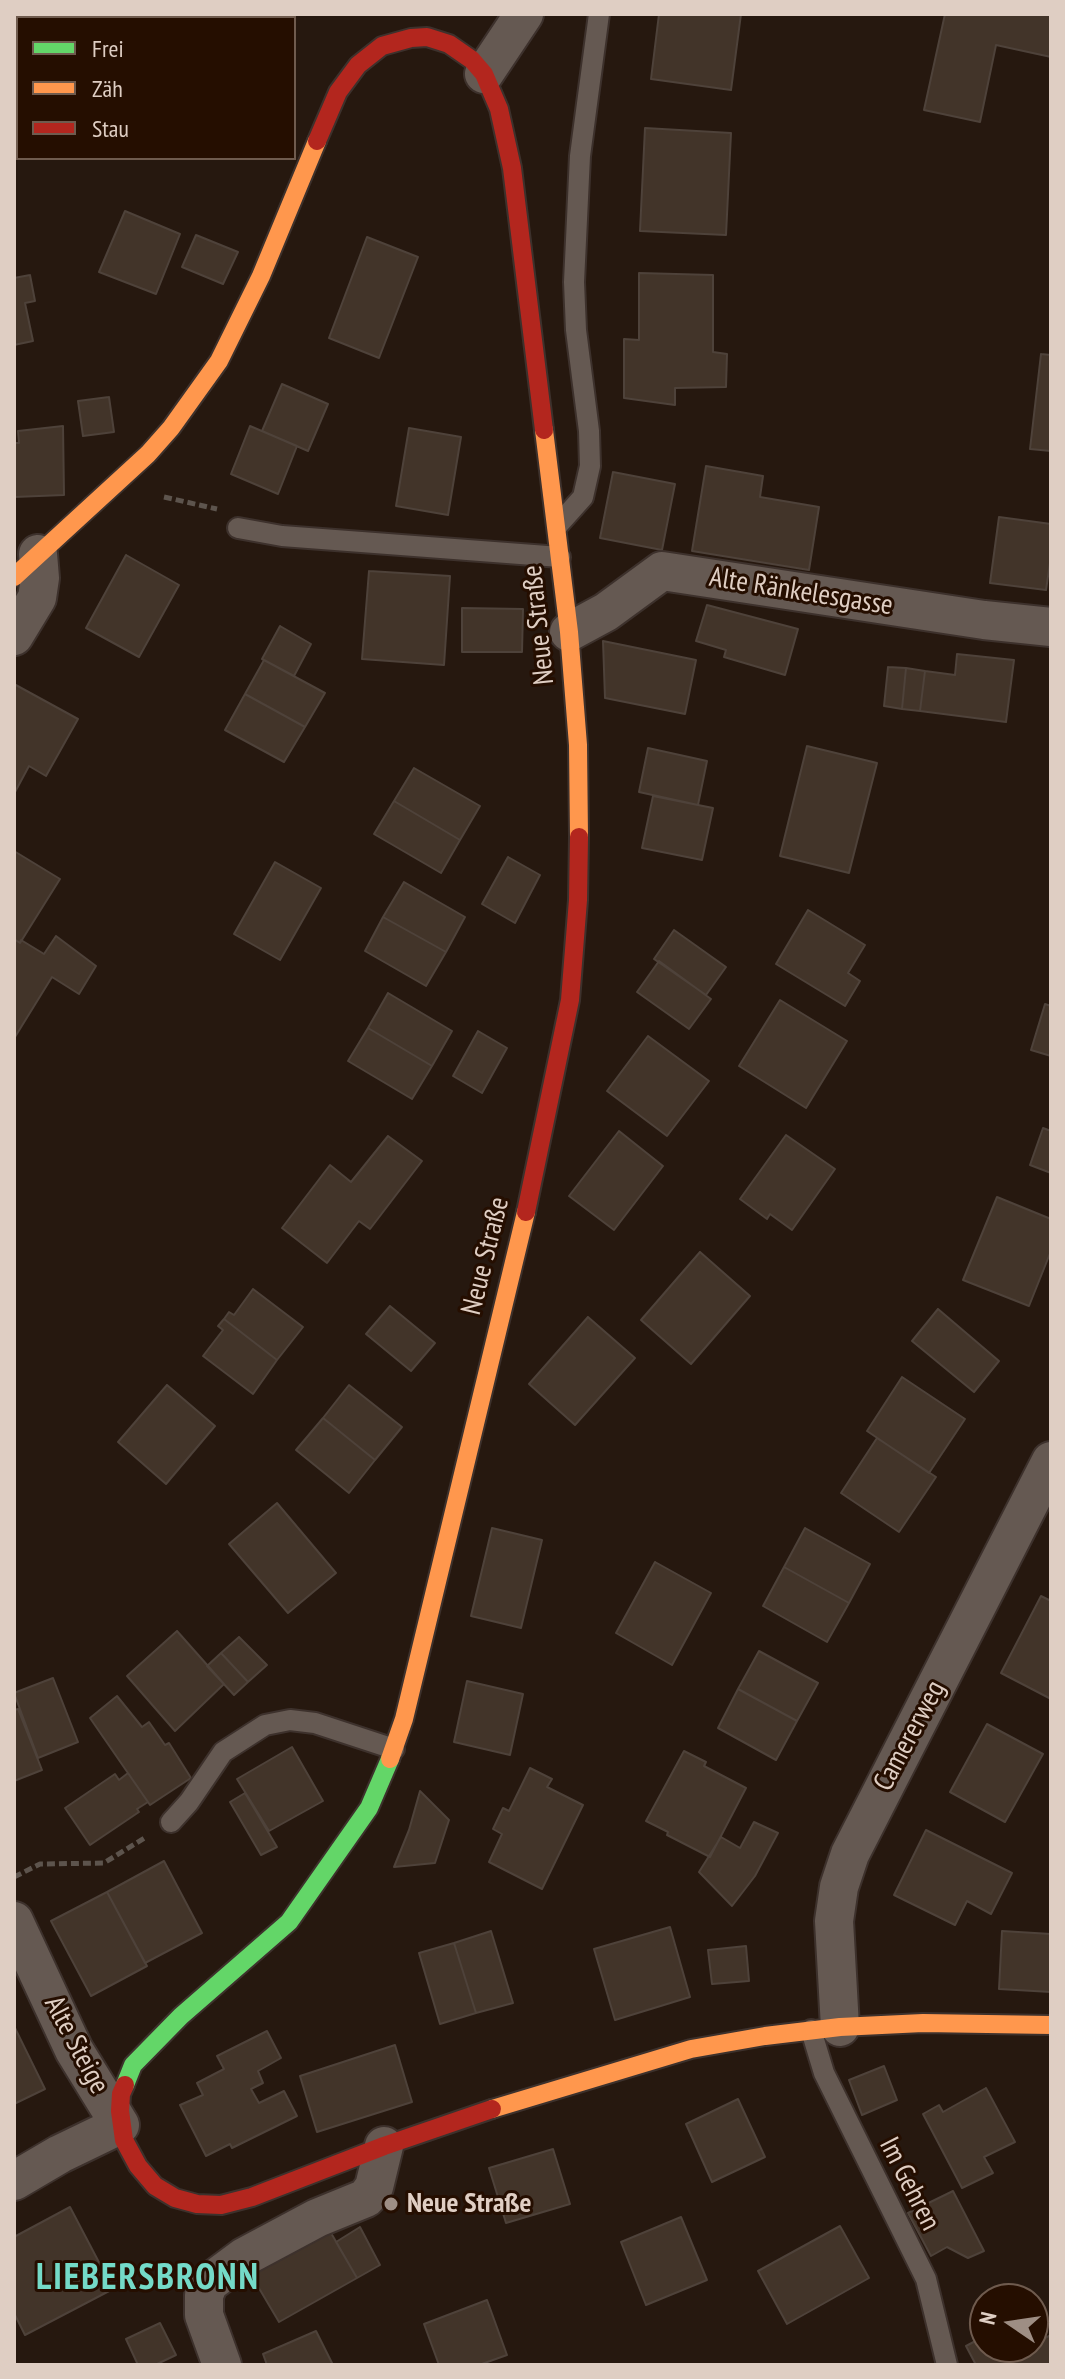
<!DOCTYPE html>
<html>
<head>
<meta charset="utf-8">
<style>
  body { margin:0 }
  #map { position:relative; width:1065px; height:2379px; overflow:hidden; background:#26180f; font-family:"PT Sans Narrow",sans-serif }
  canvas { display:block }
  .frame { position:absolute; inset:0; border:16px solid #dfcec3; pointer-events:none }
  .legend { position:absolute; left:16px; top:16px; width:280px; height:144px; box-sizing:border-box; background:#250e00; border:2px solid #6f5b4e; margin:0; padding:10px 14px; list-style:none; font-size:24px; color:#dfcec3 }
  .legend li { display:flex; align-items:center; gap:16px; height:40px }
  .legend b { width:40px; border:2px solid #6f5b4e }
  .north { position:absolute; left:969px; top:2283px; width:80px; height:80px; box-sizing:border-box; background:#250e00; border:2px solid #6f5b4e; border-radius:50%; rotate:283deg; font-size:22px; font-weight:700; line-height:32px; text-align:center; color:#dfcec3 }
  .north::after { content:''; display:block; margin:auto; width:28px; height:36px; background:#9e8e84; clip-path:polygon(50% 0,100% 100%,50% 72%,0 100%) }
</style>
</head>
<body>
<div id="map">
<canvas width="1065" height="2379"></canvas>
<div class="frame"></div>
<ul class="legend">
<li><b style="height:10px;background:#63d668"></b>Frei</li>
<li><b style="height:10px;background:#ff974d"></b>Zäh</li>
<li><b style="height:10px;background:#b3261e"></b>Stau</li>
</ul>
<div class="north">N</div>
</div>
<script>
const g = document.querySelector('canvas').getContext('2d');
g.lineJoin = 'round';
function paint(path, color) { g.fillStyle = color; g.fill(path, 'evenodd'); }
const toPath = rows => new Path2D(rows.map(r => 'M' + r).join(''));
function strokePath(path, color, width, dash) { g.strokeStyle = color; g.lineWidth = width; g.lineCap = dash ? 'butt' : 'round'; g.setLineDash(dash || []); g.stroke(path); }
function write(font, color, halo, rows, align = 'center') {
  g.font = font + ' "PT Sans Narrow",sans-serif'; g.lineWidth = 6; g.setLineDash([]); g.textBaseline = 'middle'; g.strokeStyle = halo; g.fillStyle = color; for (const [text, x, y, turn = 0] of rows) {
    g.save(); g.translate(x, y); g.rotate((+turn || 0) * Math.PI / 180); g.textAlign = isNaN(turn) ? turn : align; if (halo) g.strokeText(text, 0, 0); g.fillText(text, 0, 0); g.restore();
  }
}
const building = toPath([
  [659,14,741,14,731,90,651,79,659,14],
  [945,14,1051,14,1051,57,996,45,980,122,924,110,945,14],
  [645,128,731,133,726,235,640,231,645,128],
  [125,211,180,234,156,294,99,272,125,211],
  [196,235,238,252,223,284,182,267,196,235],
  [367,237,418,257,379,358,329,338,367,237],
  [639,273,713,275,713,352,727,354,726,387,675,388,675,405,624,398,624,339,639,340,639,273],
  [30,275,35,301,25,303,33,341,14,345,14,278,30,275],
  [1041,354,1051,355,1051,451,1030,449,1041,354],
  [282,384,328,404,308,451,262,431,282,384],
  [109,397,114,432,83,436,78,401,109,397],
  [63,426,64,495,14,497,14,443,19,443,18,431,63,426],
  [250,426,297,446,278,494,231,474,250,426],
  [409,428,461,437,448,515,396,506,409,428],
  [706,466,763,476,760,497,819,507,809,570,692,551,706,466],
  [613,472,675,484,662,550,600,538,613,472],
  [999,517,1051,524,1051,556,1046,590,990,583,999,517],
  [126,555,179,585,139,657,86,628,126,555],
  [369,571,450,576,444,665,362,659,369,571],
  [707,605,798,629,785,675,724,657,726,650,696,641,707,605],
  [462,608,523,609,522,652,462,652,462,608],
  [280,626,311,644,294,676,262,659,280,626],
  [603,641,696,660,685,714,605,698,603,641],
  [957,654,1014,660,1006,722,920,711,925,671,955,675,957,654],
  [264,660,325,693,305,727,245,694,264,660],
  [888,667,906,668,902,709,884,706,888,667],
  [906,668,925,671,920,711,902,709,906,668],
  [14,684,78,719,46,776,29,766,14,794,14,684],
  [245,694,305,727,284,762,225,730,245,694],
  [807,746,877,763,849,873,780,856,807,746],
  [648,748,707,761,698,805,639,792,648,748],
  [414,768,480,806,460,840,394,801,414,768],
  [653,796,713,808,702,860,642,848,653,796],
  [394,801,460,840,441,873,374,834,394,801],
  [14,851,60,879,20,943,14,939,14,851],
  [508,857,540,875,515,923,482,904,508,857],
  [275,862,321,888,280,960,234,934,275,862],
  [404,882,465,917,446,952,383,917,404,882],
  [808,910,865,945,848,973,860,981,845,1006,776,964,808,910],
  [383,917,446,952,426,986,365,951,383,917],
  [674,930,726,967,706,995,654,959,674,930],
  [56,936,96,966,79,994,52,977,15,1037,14,939,20,943,21,940,44,954,56,936],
  [659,961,711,999,689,1029,637,992,659,961],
  [388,993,452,1031,432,1066,368,1028,388,993],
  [780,1000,847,1041,806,1108,739,1066,780,1000],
  [1045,1004,1051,1006,1051,1056,1031,1050,1045,1004],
  [368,1028,432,1066,412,1099,348,1061,368,1028],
  [478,1031,507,1048,482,1093,453,1076,478,1031],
  [648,1036,709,1081,667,1136,607,1091,648,1036],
  [1043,1128,1051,1131,1051,1173,1030,1165,1043,1128],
  [619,1131,663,1166,614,1230,569,1196,619,1131],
  [786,1135,835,1169,792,1230,770,1214,767,1219,740,1199,786,1135],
  [388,1136,422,1161,370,1229,359,1221,327,1263,282,1228,330,1165,351,1182,388,1136],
  [997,1197,1051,1219,1051,1251,1029,1306,963,1280,997,1197],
  [700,1252,750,1296,691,1364,641,1320,700,1252],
  [253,1289,303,1327,277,1360,224,1319,229,1312,234,1315,253,1289],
  [390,1306,435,1343,411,1371,366,1334,390,1306],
  [938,1309,999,1361,974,1392,912,1341,938,1309],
  [588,1317,635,1358,575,1425,529,1384,588,1317],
  [224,1319,277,1360,253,1394,203,1356,223,1330,218,1326,224,1319],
  [902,1377,965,1419,929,1473,867,1431,902,1377],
  [167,1385,215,1426,166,1484,118,1442,167,1385],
  [349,1385,402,1427,375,1460,323,1418,349,1385],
  [323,1418,375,1460,349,1493,296,1450,323,1418],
  [877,1438,936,1477,899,1532,841,1493,877,1438],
  [277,1503,336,1573,288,1613,229,1544,277,1503],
  [492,1528,542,1540,521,1628,471,1616,492,1528],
  [805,1528,870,1564,849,1603,784,1567,805,1528],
  [655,1562,711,1593,672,1665,616,1633,655,1562],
  [784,1567,849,1603,827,1642,763,1606,784,1567],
  [1041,1596,1051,1601,1051,1699,1001,1673,1041,1596],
  [177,1631,224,1684,175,1731,127,1676,177,1631],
  [239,1637,267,1665,248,1682,221,1653,239,1637],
  [759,1651,818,1683,797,1721,738,1689,759,1651],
  [221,1653,248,1682,234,1695,207,1666,221,1653],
  [53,1678,78,1742,38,1758,14,1693,53,1678],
  [467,1681,523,1694,510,1755,454,1742,467,1681],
  [738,1689,797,1721,776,1760,718,1728,738,1689],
  [117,1696,142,1727,149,1722,165,1745,169,1743,191,1778,150,1805,90,1718,117,1696],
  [18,1709,42,1770,14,1781,14,1710,18,1709],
  [987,1724,1043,1754,1005,1822,950,1792,987,1724],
  [292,1747,323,1801,269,1831,237,1779,292,1747],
  [684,1751,706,1762,704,1766,746,1788,710,1857,667,1835,668,1832,646,1821,684,1751],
  [530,1768,552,1779,547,1787,583,1805,542,1889,489,1862,502,1834,493,1829,503,1808,509,1811,530,1768],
  [128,1773,148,1802,137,1809,139,1812,90,1845,65,1808,115,1774,119,1780,128,1773],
  [420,1791,449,1820,435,1863,394,1867,409,1830,420,1791],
  [245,1793,277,1847,261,1855,230,1802,245,1793],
  [754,1822,778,1833,755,1876,732,1906,699,1872,721,1837,740,1848,754,1822],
  [926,1830,1012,1873,991,1914,967,1901,955,1925,894,1895,926,1830],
  [164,1861,202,1933,145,1963,107,1892,164,1861],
  [107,1892,147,1966,91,1996,51,1921,107,1892],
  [670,1927,690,1997,615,2020,594,1949,670,1927],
  [491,1931,513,2003,476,2013,454,1943,491,1931],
  [1002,1931,1051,1934,1051,1992,999,1989,1002,1931],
  [454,1943,476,2013,440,2024,419,1953,454,1943],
  [746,1946,749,1981,712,1984,708,1950,746,1946],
  [14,2026,45,2089,14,2104,14,2026],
  [267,2031,281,2058,258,2071,263,2083,251,2089,259,2103,284,2091,297,2116,232,2148,230,2144,206,2156,180,2105,203,2095,197,2083,224,2069,217,2056,267,2031],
  [395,2045,412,2102,317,2132,300,2076,395,2045],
  [884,2066,897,2100,862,2115,849,2080,884,2066],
  [986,2088,1015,2142,984,2157,993,2173,962,2188,923,2114,939,2105,943,2112,986,2088],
  [738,2099,765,2157,712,2182,686,2124,738,2099],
  [553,2149,570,2204,506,2223,489,2168,553,2149],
  [953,2191,984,2251,968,2258,947,2247,931,2256,908,2213,953,2191],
  [70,2207,113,2289,25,2335,14,2313,14,2237,70,2207],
  [681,2217,707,2280,646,2305,621,2242,681,2217],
  [327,2226,357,2278,279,2322,250,2273,327,2226],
  [840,2226,869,2278,787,2324,758,2271,840,2226],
  [360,2227,380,2265,357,2278,336,2242,360,2227],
  [487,2300,507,2355,479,2365,439,2365,424,2324,487,2300],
  [160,2323,176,2355,155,2365,138,2365,126,2339,160,2323],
  [316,2331,333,2365,267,2365,263,2354,316,2331],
  [1051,2335,1051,2365,976,2365,966,2346,985,2336,985,2347,1033,2347,1033,2339,1035,2343,1051,2335]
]);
paint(building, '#423429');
strokePath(building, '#4e423a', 2);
const lane = toPath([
  [558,525,583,497,590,466,589,431,576,330,574,282,580,156,599,14],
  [238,528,282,536,560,557],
  [171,1822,189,1802,223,1752,265,1725,290,1720,315,1723,394,1749],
  [811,2030,824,2073,926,2279,947,2365]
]);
const street = toPath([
  [484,74,524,14],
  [569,632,606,612,662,571,984,620,1051,627],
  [14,636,37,598,40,578,38,554],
  [14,1921,74,2050,120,2125,60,2154,14,2181],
  [840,2027,834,1921,839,1887,850,1854,1051,1461],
  [222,2365,204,2315,204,2295,209,2283,244,2257,317,2218,366,2198,374,2187,384,2146]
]);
const fast = toPath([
  [125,2085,133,2065,181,2016,289,1922,369,1808,390,1759]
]);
const slow = toPath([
  [544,430,569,632,578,745,579,837],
  [14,577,148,454,171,428,219,361,261,276,317,141],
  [390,1759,404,1719,526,1212],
  [492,2109,691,2049,765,2036,840,2027,923,2023,1051,2025]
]);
const jam = toPath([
  [317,141,338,92,358,65,382,46,411,38,427,37,449,44,472,60,484,74,499,109,512,168,544,430],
  [526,1212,570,1000,578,900,579,837],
  [125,2085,121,2094,120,2111,124,2140,138,2166,155,2186,175,2198,197,2204,221,2205,252,2197,384,2146,492,2109]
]);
strokePath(lane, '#3d312c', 24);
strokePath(street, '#3d312c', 42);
strokePath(fast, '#3d312c', 22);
strokePath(slow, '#3d312c', 22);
strokePath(jam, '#3d312c', 22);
strokePath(toPath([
  [164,497,217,509],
  [14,1877,40,1864,104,1863,146,1837]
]), '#5d544d', 5, [8, 4]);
strokePath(lane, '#655952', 20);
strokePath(street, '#655952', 38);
strokePath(fast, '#63d668', 18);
strokePath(slow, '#ff974d', 18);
strokePath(jam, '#b3261e', 18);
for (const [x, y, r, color] of [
  [391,2204,8,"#9e8e84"]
]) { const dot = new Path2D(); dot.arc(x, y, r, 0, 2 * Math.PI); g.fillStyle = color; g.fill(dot); strokePath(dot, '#250e00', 3); }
write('28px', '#dfcec3', '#250e00', [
  ["Alte Ränkelesgasse",801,592,9],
  ["Neue Straße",539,625,-96],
  ["Neue Straße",486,1256,-76],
  ["Camererweg",910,1736,-62],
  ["Alte Steige",76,2045,62],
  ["Im Gehren",909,2184,63]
]);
write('bold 28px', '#dfcec3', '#250e00', [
  ["Neue Straße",407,2204]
], 'left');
g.letterSpacing = '2px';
write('bold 36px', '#74dac7', '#250e00', [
  ["LIEBERSBRONN",148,2279]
]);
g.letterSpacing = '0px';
</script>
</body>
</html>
